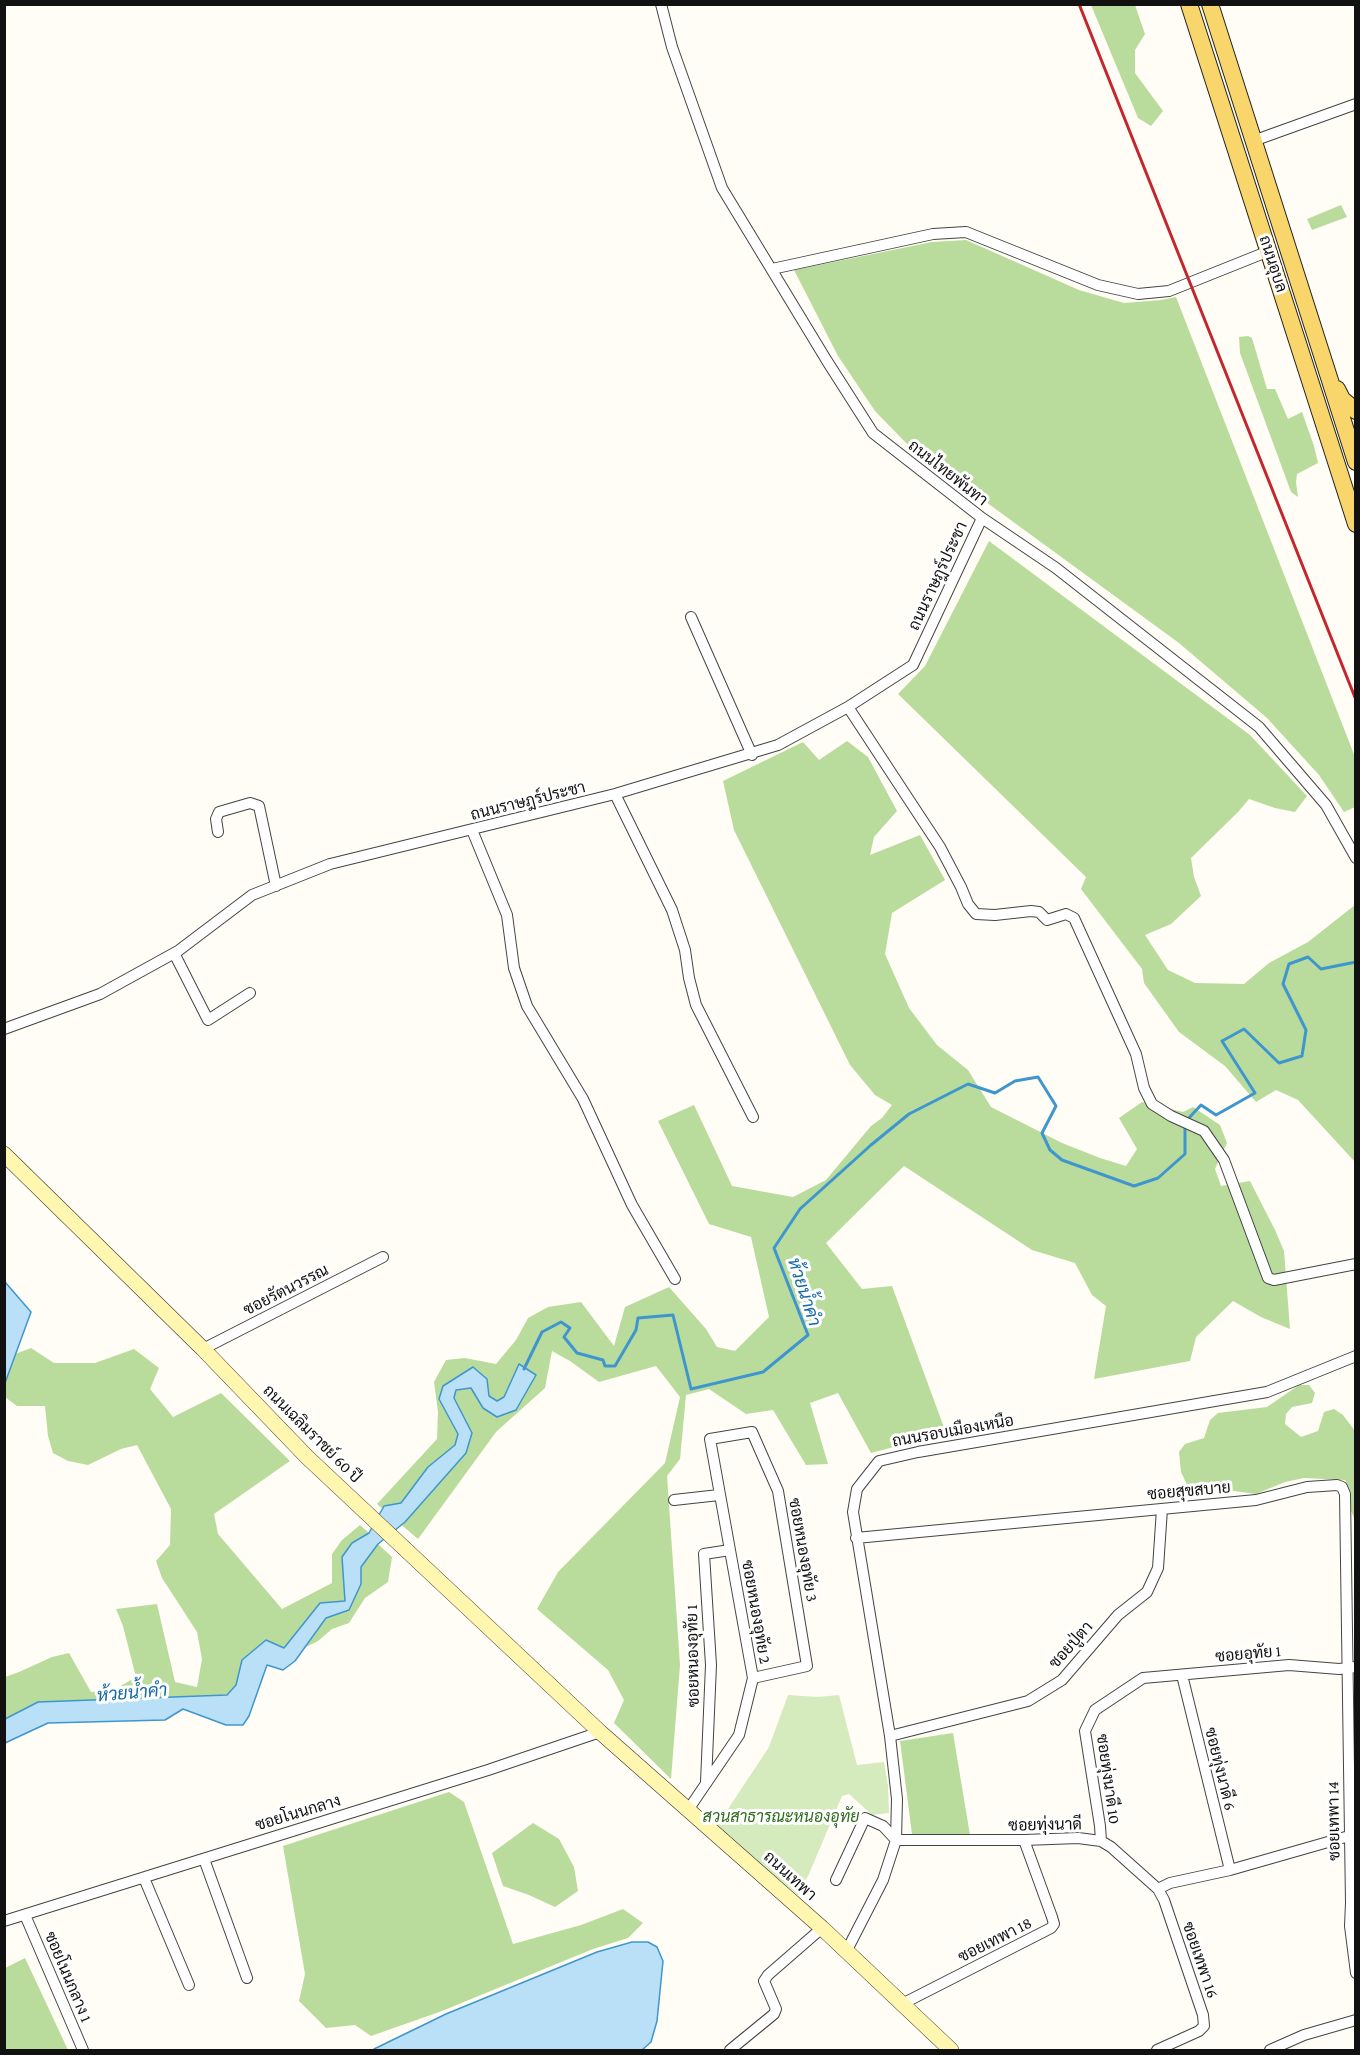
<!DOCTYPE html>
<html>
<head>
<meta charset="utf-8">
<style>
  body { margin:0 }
  #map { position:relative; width:1360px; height:2055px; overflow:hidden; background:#fffdf5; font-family:"Crimson Pro",serif }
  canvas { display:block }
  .frame { position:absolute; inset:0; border:6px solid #111; pointer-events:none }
</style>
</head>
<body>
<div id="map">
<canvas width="1360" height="2055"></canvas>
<div class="frame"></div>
</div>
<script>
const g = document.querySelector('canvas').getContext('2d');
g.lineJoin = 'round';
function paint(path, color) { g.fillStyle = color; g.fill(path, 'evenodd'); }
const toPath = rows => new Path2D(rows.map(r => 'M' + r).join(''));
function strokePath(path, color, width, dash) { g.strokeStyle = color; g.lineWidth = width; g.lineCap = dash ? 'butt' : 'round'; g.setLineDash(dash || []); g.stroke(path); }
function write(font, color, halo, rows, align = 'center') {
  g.font = font + ' "Crimson Pro",Sarabun,serif'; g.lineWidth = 6; g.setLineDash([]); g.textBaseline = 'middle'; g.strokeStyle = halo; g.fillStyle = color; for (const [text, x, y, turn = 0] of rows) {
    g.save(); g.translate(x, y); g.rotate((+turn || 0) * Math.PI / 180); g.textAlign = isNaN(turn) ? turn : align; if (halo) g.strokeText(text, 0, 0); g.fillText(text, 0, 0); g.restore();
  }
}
paint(toPath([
  [788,1695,818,1697,839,1695,857,1765,884,1762,888,1786,889,1813,872,1815,849,1794,842,1796,809,1874,798,1895,716,1827,769,1747]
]), '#d5ebbd');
paint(toPath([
  [1091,5,1135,5,1145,34,1135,50,1135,73,1163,111,1151,126,1138,118],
  [1341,205,1347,217,1312,230,1307,219],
  [966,240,1079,290,1124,303,1161,300,1176,297,1355,757,1355,807,1344,812,1319,775,1267,718,1179,643,908,445,875,411,838,356,794,270,932,242],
  [1248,336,1252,338,1267,389,1275,389,1288,419,1302,412,1314,446,1318,463,1297,474,1296,482,1298,497,1291,492,1240,353,1239,337],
  [989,541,1250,735,1307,796,1295,812,1275,808,1249,799,1238,812,1191,858,1194,877,1201,896,1171,924,1145,935,1168,970,1195,983,1244,984,1269,963,1308,942,1355,905,1355,1162,1298,1100,1276,1090,1256,1102,1225,1066,1179,1032,1144,983,1142,969,1081,889,1086,877,898,694,925,666],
  [847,741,868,757,897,811,874,837,870,855,920,835,945,880,892,913,885,954,909,1008,937,1045,968,1070,991,1107,1062,1143,1100,1158,1126,1166,1137,1149,1119,1118,1142,1102,1183,1112,1193,1107,1220,1125,1227,1143,1215,1169,1221,1186,1250,1181,1275,1230,1284,1251,1290,1329,1261,1317,1233,1301,1196,1337,1190,1361,1094,1379,1106,1306,1092,1295,1075,1263,1032,1250,904,1166,826,1243,862,1289,892,1286,946,1433,871,1453,838,1393,810,1403,828,1464,806,1465,773,1410,746,1414,709,1389,686,1395,680,1459,667,1476,680,1665,671,1779,614,1723,624,1700,608,1670,537,1609,558,1572,665,1463,680,1397,656,1366,599,1382,570,1361,552,1351,545,1388,496,1432,418,1539,377,1504,437,1439,438,1412,434,1382,446,1360,465,1358,496,1364,516,1340,528,1318,548,1307,581,1302,614,1346,625,1307,669,1287,706,1329,717,1347,735,1351,769,1317,751,1237,709,1224,658,1121,694,1105,732,1186,793,1197,826,1180,871,1126,882,1118,892,1105,875,1095,850,1065,734,830,723,781,803,742,819,760],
  [31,1348,54,1363,95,1363,134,1349,159,1368,150,1389,173,1417,221,1393,290,1461,214,1514,218,1534,282,1609,332,1583,332,1554,342,1540,360,1525,369,1533,352,1543,342,1557,345,1601,293,1639,284,1648,242,1660,236,1685,227,1695,38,1702,5,1719,5,1677,19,1672,52,1657,69,1653,91,1692,114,1690,136,1677,123,1626,116,1609,157,1604,175,1682,197,1687,202,1659,197,1632,162,1578,156,1561,170,1545,171,1509,137,1445,121,1449,88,1465,68,1461,53,1453,48,1436,45,1406,17,1406,5,1397,5,1383,15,1354],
  [1299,1385,1309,1385,1315,1393,1312,1403,1292,1407,1286,1414,1285,1424,1301,1437,1318,1431,1324,1412,1334,1409,1343,1415,1355,1431,1355,1520,1351,1511,1351,1493,1345,1480,1304,1478,1285,1482,1256,1494,1227,1490,1198,1495,1189,1489,1181,1472,1179,1452,1185,1444,1204,1438,1210,1420,1218,1413,1267,1407],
  [378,1544,392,1557,388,1582,365,1598,349,1623,332,1629,318,1641,306,1647,326,1618,349,1610,361,1584,361,1567],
  [953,1733,970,1835,912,1834,900,1741],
  [449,1792,464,1802,513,1944,581,1925,623,1909,643,1923,628,1938,593,1949,442,2011,371,2036,355,2025,326,2028,299,2001,305,1974,283,1846],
  [533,1823,559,1839,574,1867,578,1891,555,1907,529,1895,503,1886,492,1853],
  [25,1958,68,2050,5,2050,5,1968]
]), '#b9dc9c');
const water = toPath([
  [5,1282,31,1312,5,1383,5,1282],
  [519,1364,536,1375,516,1410,497,1417,483,1408,471,1388,456,1390,454,1398,472,1433,466,1453,405,1522,378,1544,361,1567,361,1584,349,1610,326,1618,295,1661,283,1670,267,1665,249,1716,243,1725,226,1725,183,1709,165,1720,48,1723,5,1743,5,1719,38,1702,227,1695,236,1685,242,1660,266,1640,284,1648,320,1603,345,1601,342,1557,352,1543,369,1533,384,1506,401,1503,428,1467,455,1445,458,1434,439,1399,443,1386,473,1367,487,1379,489,1396,497,1401,504,1397,519,1364],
  [632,1942,648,1942,657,1947,663,1961,657,2021,651,2042,642,2050,375,2050,374,2049,446,2014,597,1952,632,1942]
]);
paint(water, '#b9e0f7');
strokePath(water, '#3f96cf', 1.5);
strokePath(toPath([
  [1187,1120,1201,1105,1216,1115,1255,1093,1222,1041,1244,1029,1279,1063,1302,1056,1306,1030,1283,984,1289,964,1308,957,1321,969,1356,962],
  [524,1369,542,1332,561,1322,570,1328,564,1337,577,1353,603,1360,605,1366,615,1366,636,1330,638,1318,673,1315,691,1389,763,1372,808,1335,774,1248,800,1209,871,1145,909,1114,968,1084,995,1093,1015,1081,1038,1077,1056,1106,1042,1133,1050,1150,1062,1160,1134,1186,1158,1178,1185,1154,1185,1125]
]), '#3f96cf', 3);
const street = toPath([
  [661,4,672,47,722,188,827,361,873,433,982,518,1056,568,1259,727,1326,805,1356,858],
  [1253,141,1356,104],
  [772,269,933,234,966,232,1098,285,1138,294,1169,291,1269,251],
  [691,617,752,755],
  [848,707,940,847,961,887,968,904,976,914,995,915,1031,911,1039,912,1047,920,1066,914,1074,918,1136,1054,1144,1088,1152,1104,1171,1116,1204,1131,1224,1160,1268,1278,1274,1280,1356,1264],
  [615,794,672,910,685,950,689,978,696,1005,753,1117],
  [472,830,507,915,514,968,527,1006,583,1099,632,1205,675,1279],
  [218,832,216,819,219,812,250,803,259,806,276,886],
  [174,953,208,1020,250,993],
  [4,1029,100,994,178,951,252,895,330,864,615,794,778,745,848,707,913,665,982,518],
  [203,1349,383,1257],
  [674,1500,719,1495],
  [856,1538,1256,1500,1307,1487,1337,1485,1342,1487,1345,1494,1351,1903,1350,1926,1356,1973],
  [1182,1675,1230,1870],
  [890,1736,1028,1701,1062,1680,1118,1615,1147,1592,1158,1568,1162,1509],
  [706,1782,711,1665,704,1554,730,1550],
  [688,1810,739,1735,753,1678,710,1439,752,1432,778,1491,807,1666,753,1678],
  [1101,1841,1100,1826,1085,1731,1095,1710,1143,1678,1289,1665,1339,1669,1356,1667],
  [204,1859,247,1978],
  [144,1878,189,1985],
  [836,1880,865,1818,883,1826,896,1840,1024,1840,1078,1838,1101,1841,1111,1847,1158,1889,1170,1883,1230,1870,1349,1836],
  [25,1915,83,2050],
  [4,1921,488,1770,600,1732],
  [846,1952,883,1880,896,1840,897,1799,890,1736,853,1512,857,1489,879,1461,918,1452,1267,1392,1356,1356],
  [902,2004,1051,1928,1054,1924,1052,1917,1024,1840],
  [730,2050,774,2014,776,2009,764,1981,768,1975,822,1928],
  [1157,2050,1199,2031,1204,2026,1203,2015,1164,1900,1158,1889],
  [1270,2050,1304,2035,1356,2020]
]);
const secondary = toPath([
  [4,1154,203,1349,307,1457,600,1732,822,1928,951,2050]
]);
const primary = toPath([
  [1189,4,1356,524],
  [1210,4,1356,462],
  [1337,389,1342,399,1356,411]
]);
strokePath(street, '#444', 12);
strokePath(secondary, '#333', 16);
strokePath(primary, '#222', 18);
strokePath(street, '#fff', 10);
strokePath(secondary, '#fff6b0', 15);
strokePath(primary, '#f9d66b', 16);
strokePath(toPath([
  [1079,4,1356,700]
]), '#c4262e', 3);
write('16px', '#111', '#fff', [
  ["ถนนอุบล",1273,264,72],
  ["ถนนไทยพันทา",948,473,38],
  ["ถนนราษฎร์ประชา",938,576,-65],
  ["ถนนราษฎร์ประชา",528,801,-14],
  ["ซอยรัตนวรรณ",286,1290,-27],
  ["ถนนรอบเมืองเหนือ",953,1431,-10],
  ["ถนนเฉลิมราชย์ 60 ปี",312,1434,45],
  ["ซอยสุขสบาย",1189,1491,-5],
  ["ซอยหนองอุทัย 3",803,1550,80],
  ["ซอยหนองอุทัย 2",756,1612,80],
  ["ซอยปู่ตา",1071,1645,-48],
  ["ซอยอุทัย 1",1248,1654,-5],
  ["ซอยหนองอุทัย 1",693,1656,-91],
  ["ซอยทุ่งนาดี 6",1220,1769,76],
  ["ซอยทุ่งนาดี 10",1108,1779,82],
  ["ซอยโนนกลาง",298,1813,-17],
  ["ซอยเทพา 14",1334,1821,-91],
  ["ซอยทุ่งนาดี",1045,1825,-1],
  ["ถนนเทพา",790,1876,42],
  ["ซอยเทพา 18",995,1940,-27],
  ["ซอยเทพา 16",1200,1960,71],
  ["ซอยโนนกลาง 1",68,1977,67]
]);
write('italic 16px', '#2f6b1f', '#fff', [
  ["สวนสาธารณะหนองอุทัย",781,1817]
]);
write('italic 18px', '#1768a6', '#fff', [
  ["ห้วยน้ำคำ",804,1292,72],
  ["ห้วยน้ำคำ",132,1693,-5]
]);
</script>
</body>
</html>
